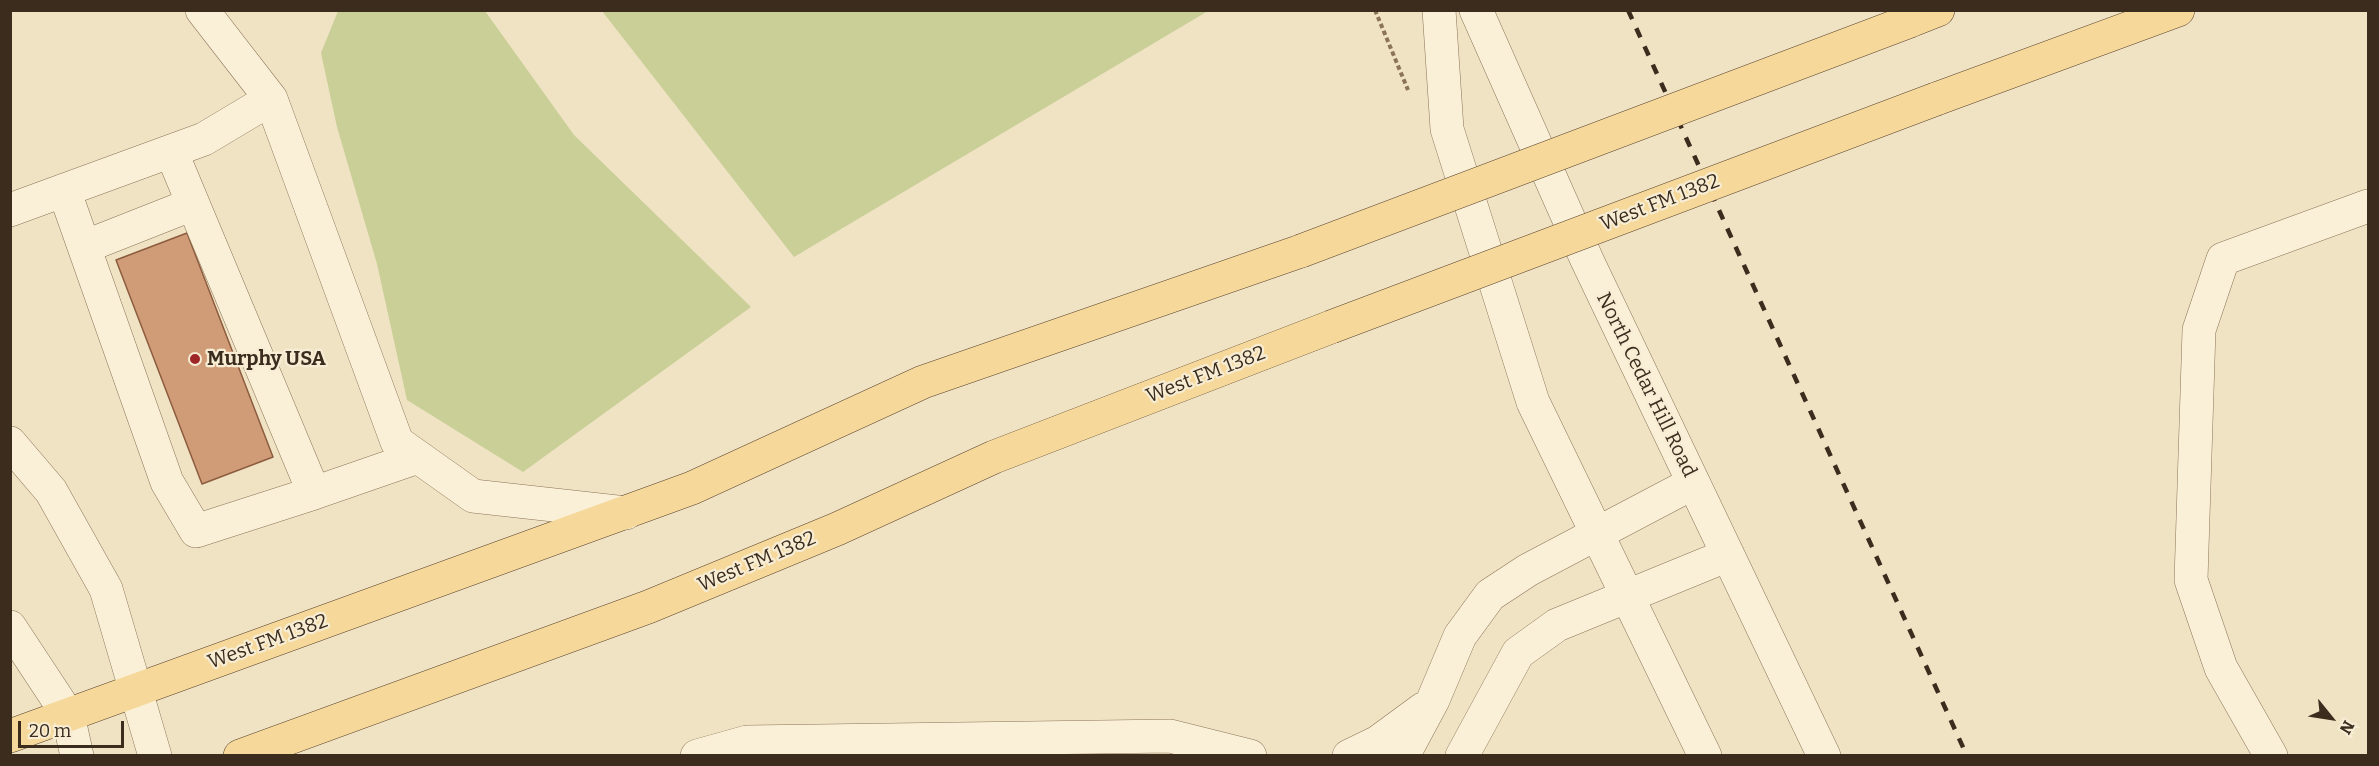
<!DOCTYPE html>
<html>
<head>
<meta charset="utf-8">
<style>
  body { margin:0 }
  #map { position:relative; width:2379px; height:766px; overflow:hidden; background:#f0e3c4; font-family:Bitter,serif }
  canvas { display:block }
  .frame { position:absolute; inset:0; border:12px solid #3b2c1e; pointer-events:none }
  .north { position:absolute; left:2301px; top:688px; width:60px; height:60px; -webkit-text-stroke:4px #f7edd4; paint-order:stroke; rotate:120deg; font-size:16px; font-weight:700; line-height:24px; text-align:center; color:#3b2c1e }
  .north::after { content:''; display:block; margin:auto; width:21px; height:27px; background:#3b2c1e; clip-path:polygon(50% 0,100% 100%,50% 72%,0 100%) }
  .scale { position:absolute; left:18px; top:721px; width:106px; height:27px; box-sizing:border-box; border:3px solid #3b2c1e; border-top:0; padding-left:8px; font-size:18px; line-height:21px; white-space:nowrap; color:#3b2c1e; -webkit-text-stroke:4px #f7edd4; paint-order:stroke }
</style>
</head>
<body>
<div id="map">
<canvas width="2379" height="766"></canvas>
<div class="frame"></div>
<div class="north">N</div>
<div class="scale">20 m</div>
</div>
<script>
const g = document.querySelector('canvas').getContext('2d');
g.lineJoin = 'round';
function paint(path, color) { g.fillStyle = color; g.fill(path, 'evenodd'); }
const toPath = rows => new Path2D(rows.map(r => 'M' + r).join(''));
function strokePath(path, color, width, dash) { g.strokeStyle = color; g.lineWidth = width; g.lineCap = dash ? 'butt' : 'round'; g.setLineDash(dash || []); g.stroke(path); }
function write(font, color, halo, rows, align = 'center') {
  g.font = font + ' Bitter,serif'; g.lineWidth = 4.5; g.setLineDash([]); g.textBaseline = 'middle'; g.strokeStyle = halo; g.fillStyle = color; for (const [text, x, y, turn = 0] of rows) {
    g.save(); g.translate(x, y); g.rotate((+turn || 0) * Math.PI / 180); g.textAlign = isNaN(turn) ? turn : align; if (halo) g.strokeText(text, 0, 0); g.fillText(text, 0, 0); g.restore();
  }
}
paint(toPath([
  [338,11,485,11,574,135,751,307,523,472,407,400,377,264,337,127,321,53],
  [602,11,1208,11,794,257]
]), '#c9cf97');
const building = toPath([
  [187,233,273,457,202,484,116,260,187,233]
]);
paint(building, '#d09c78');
strokePath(building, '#8c5c3e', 1.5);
const minor = toPath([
  [202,10,271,99,397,442,473,496,626,513],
  [1439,10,1447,129,1533,402,1705,756],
  [1476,10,1587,260,1824,756],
  [171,151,314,493,418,457],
  [64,190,167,482,196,531,314,493],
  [10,210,204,139,271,99],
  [84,247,193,204],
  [10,443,51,491,106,589,155,756],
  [10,627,68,715,77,756],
  [697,756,747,742,1170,736,1250,756],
  [1349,756,1378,742,1423,709],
  [1403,756,1433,700,1460,636,1490,595,1528,570,1693,483],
  [1462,756,1518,653,1557,625,1728,555],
  [2271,756,2221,668,2191,580,2199,330,2223,259,2368,206]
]);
const major = toPath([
  [1910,21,1938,10],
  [1936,99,2178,10],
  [10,736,692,488,923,382,1301,251],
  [240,756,648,607,837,529,994,457,1331,327]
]);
strokePath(minor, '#8c7459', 34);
strokePath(major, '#5a422d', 34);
strokePath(toPath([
  [1375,10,1408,90]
]), '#8c7459', 4, [4.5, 3]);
strokePath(minor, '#faf0d7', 33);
strokePath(major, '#f5d89a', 33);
strokePath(toPath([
  [1628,10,1967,756]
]), '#3b2c1e', 4.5, [10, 10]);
const majorBridge = toPath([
  [1301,251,1910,21],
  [1331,327,1936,99]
]);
strokePath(majorBridge, '#5a422d', 34, []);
strokePath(majorBridge, '#f5d89a', 33);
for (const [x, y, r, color] of [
  [195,359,6,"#9e2627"]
]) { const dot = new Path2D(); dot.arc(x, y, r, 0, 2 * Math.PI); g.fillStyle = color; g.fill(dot); strokePath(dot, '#f7edd4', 2); }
write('20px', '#3b2c1e', '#f7edd4', [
  ["West FM 1382",1660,203,-21],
  ["West FM 1382",1206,375,-21],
  ["North Cedar Hill Road",1646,385,64],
  ["West FM 1382",757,562,-23],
  ["West FM 1382",268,642,-20]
]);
write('bold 20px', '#3b2c1e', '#f7edd4', [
  ["Murphy USA",207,359]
], 'left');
</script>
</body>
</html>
